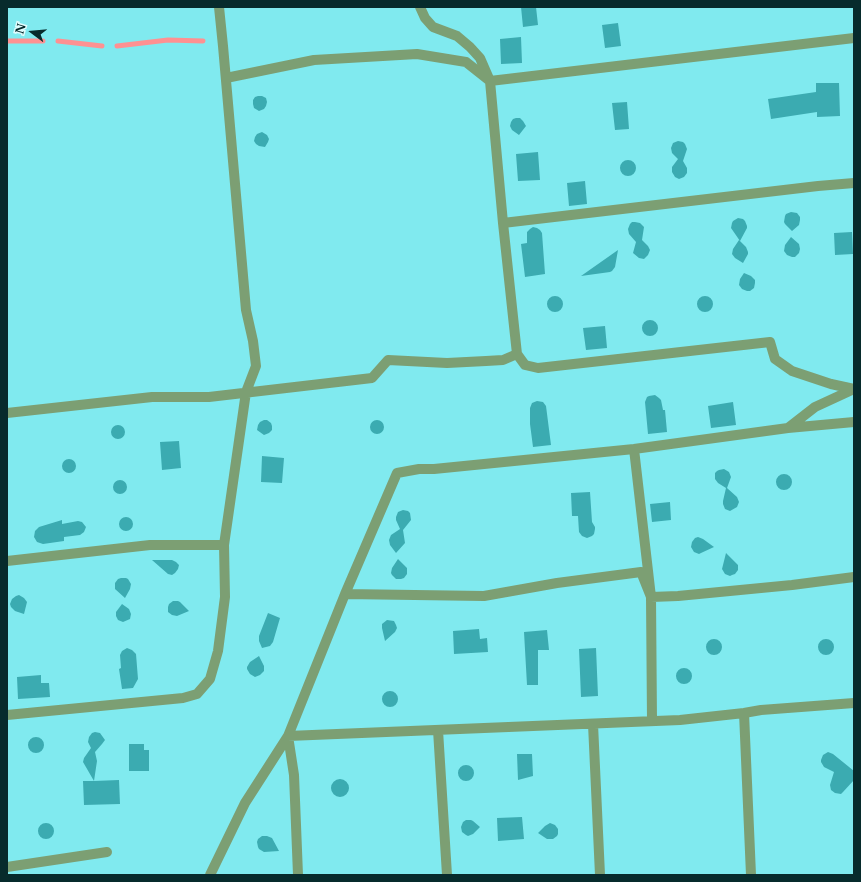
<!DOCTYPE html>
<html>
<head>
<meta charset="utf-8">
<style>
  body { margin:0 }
  #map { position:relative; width:861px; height:882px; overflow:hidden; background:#80eaef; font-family:"Libre Baskerville",serif }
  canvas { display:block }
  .frame { position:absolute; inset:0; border:8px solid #072b2c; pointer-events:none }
  .north { position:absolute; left:12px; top:12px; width:40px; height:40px; -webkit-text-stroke:3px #e1fdfe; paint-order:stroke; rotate:286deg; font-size:11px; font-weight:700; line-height:16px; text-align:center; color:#072b2c }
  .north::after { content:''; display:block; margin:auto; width:14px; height:18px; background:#072b2c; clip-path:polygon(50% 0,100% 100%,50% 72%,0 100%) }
</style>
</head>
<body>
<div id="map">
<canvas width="861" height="882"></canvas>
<div class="frame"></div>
<div class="north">N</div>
</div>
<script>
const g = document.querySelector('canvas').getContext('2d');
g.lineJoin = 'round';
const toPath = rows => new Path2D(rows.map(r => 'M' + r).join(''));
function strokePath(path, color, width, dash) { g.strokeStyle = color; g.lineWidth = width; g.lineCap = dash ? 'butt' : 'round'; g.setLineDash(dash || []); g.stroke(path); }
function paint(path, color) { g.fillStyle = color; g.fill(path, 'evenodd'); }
strokePath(toPath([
  [7,41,43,41],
  [58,41,102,46],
  [117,46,168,40,203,41]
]), '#fe9192', 5);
paint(toPath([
  [521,7,536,7,538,25,523,27],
  [618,23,621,46,605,48,602,25],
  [521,37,522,63,501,64,500,39],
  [816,83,839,83,840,116,817,117,817,112,771,119,768,99,816,92],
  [258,96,262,96,266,98,267,102,266,106,264,109,259,111,254,108,253,104,253,100,255,97],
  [627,102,629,129,615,130,612,103],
  [516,118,520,118,523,121,526,126,519,135,512,130,510,126,511,122,513,119],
  [262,132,267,135,269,139,268,142,265,147,259,146,256,144,254,141,255,137,257,134],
  [678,141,683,142,685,144,687,149,683,161,687,168,687,173,684,177,679,179,675,177,672,172,672,167,678,159,672,153,671,148,673,143],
  [538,152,540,180,518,181,516,154],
  '620 168a8 8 0 1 1 16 0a8 8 0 1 1-16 0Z',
  [585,181,587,204,569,206,567,183],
  [791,212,797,213,800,217,800,220,799,225,792,231,785,224,784,222,785,216,786,214],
  [738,218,743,219,745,221,747,226,747,228,740,241,731,228,732,223,733,221],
  [632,222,635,222,640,223,644,227,642,240,648,246,650,250,648,255,644,259,639,258,633,253,636,242,629,234,628,229,630,224],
  [533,227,537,228,540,230,542,233,545,274,525,277,521,244,527,243,527,232,530,229],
  [852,232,853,254,835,255,834,233],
  [791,237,799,244,800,249,799,253,795,257,792,257,787,255,784,251,785,245],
  [739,240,746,247,748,252,748,254,743,263,735,258,732,254,733,249],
  [618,250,615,267,612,271,610,272,581,276],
  [744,273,751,276,755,280,755,283,754,288,750,291,747,291,742,289,739,285,740,279],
  '697 304a8 8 0 1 1 16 0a8 8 0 1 1-16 0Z',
  '547 304a8 8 0 1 1 16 0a8 8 0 1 1-16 0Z',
  '642 328a8 8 0 1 1 16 0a8 8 0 1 1-16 0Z',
  [605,326,607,348,586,350,583,328],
  [655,395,659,398,661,400,663,410,665,410,667,432,648,434,645,402,647,397,649,396],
  [537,401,543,402,546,406,551,445,533,447,530,424,530,408,532,403],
  [733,402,736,425,711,428,708,406],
  '370 427a7 7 0 1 1 14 0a7 7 0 1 1-14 0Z',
  [264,420,267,420,271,423,272,426,272,430,269,433,264,435,257,430,258,425,260,422],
  '111 432a7 7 0 1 1 14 0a7 7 0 1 1-14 0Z',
  [179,441,181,468,162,470,160,442],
  [262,456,284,458,282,483,261,482],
  '62 466a7 7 0 1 1 14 0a7 7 0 1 1-14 0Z',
  [724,469,729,472,731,477,727,488,737,497,739,502,737,507,730,511,725,509,723,504,723,501,726,488,718,483,715,479,715,473,717,471,719,470],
  '776 482a8 8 0 1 1 16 0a8 8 0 1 1-16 0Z',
  '113 487a7 7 0 1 1 14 0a7 7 0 1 1-14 0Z',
  [590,492,592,522,595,527,595,529,594,534,592,536,587,538,582,536,579,532,578,516,572,516,571,493],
  [670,502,671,520,652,522,650,504],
  [403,510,408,511,410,513,411,520,403,530,405,543,396,553,390,545,389,540,391,535,400,529,396,520,396,517,398,512],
  '119 524a7 7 0 1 1 14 0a7 7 0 1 1-14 0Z',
  [62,520,62,524,78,521,82,522,86,527,84,532,80,535,64,537,64,541,43,544,37,542,34,537,35,531,39,527],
  [698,537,703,539,714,547,701,553,699,554,694,552,691,547,692,542,695,538],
  [726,553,738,565,738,570,735,574,732,575,730,576,725,574,722,569],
  [398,559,407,568,407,574,404,578,401,579,396,579,392,575,391,573,392,568],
  [152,560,172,560,176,562,179,565,178,569,175,573,172,575,168,574],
  [121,578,126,578,128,579,131,584,130,589,125,598,115,589,115,583,118,579],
  [19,595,24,598,27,602,24,614,15,611,11,607,10,604,12,599,16,596],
  [173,601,178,601,180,602,189,611,177,616,172,615,168,612,168,607,169,604],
  [122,604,129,609,131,614,130,619,123,622,118,620,116,616,116,612],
  [268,613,280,618,273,642,270,646,262,648,259,641,259,636],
  [387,620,394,621,396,625,397,628,395,632,385,641,382,628,382,624],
  [479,629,480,639,487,638,488,652,454,654,453,631],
  [547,630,549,650,538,650,538,685,527,685,524,632],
  '706 647a8 8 0 1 1 16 0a8 8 0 1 1-16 0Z',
  '818 647a8 8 0 1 1 16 0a8 8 0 1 1-16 0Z',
  [127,648,132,650,136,654,138,679,133,688,122,689,119,669,121,668,120,655,122,651],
  [596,648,598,696,581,697,579,649],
  [259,656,264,666,264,671,260,675,255,677,250,674,247,669,247,667,250,662],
  '676 676a8 8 0 1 1 16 0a8 8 0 1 1-16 0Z',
  [41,675,41,683,49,683,50,697,18,699,17,677],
  '382 699a8 8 0 1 1 16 0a8 8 0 1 1-16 0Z',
  [95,732,100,733,105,740,102,744,95,752,97,761,94,781,119,780,120,804,84,805,83,781,94,781,83,762,84,758,91,748,88,742,89,737,92,733],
  '28 745a8 8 0 1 1 16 0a8 8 0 1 1-16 0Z',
  [129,744,144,744,144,750,149,750,149,771,129,771],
  [828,752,833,754,854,771,854,780,843,792,841,794,835,793,831,790,830,785,834,772,824,767,821,762,821,760,823,755],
  [517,754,532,754,533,776,518,780],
  '458 773a8 8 0 1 1 16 0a8 8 0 1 1-16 0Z',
  '331 788a9 9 0 1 1 18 0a9 9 0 1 1-18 0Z',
  [522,817,524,839,498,841,497,818],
  [466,820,471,820,473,821,480,827,473,834,468,836,466,835,462,832,461,827,463,822],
  '38 831a8 8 0 1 1 16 0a8 8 0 1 1-16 0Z',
  [550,823,555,825,558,829,558,834,557,836,553,839,547,839,538,833,545,826],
  [262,836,267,836,272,838,279,851,264,852,259,849,258,847,257,842,258,839]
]), '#3babb1');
strokePath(toPath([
  [420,7,425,18,433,27,457,36,470,47,480,58,490,81,503,223,517,354,525,365,538,368,770,342,775,359,792,371,831,384,854,389],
  [226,78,314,60,417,54,466,62,490,81,854,38],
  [503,223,818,186,854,183],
  [7,413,152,397,209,397,372,378,388,360,447,363,486,361,503,360,517,354],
  [788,428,815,407,854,389],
  [634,449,651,597,652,721],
  [7,561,150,545,224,545],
  [345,594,484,596,557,583,641,572,651,597,678,596,792,585,854,577],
  [744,713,751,875],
  [7,715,183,698,197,694,210,679,218,651,225,597,224,545,246,392,256,366,253,341,246,310,223,46,219,7],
  [593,724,600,875],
  [438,730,447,875],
  [7,867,107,852],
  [210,875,245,803,288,736,345,594,397,473,419,469,434,469,634,449,788,428,854,422],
  [298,875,294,775,288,736,680,720,744,713,761,710,854,703]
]), '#7c9f73', 10);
</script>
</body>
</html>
